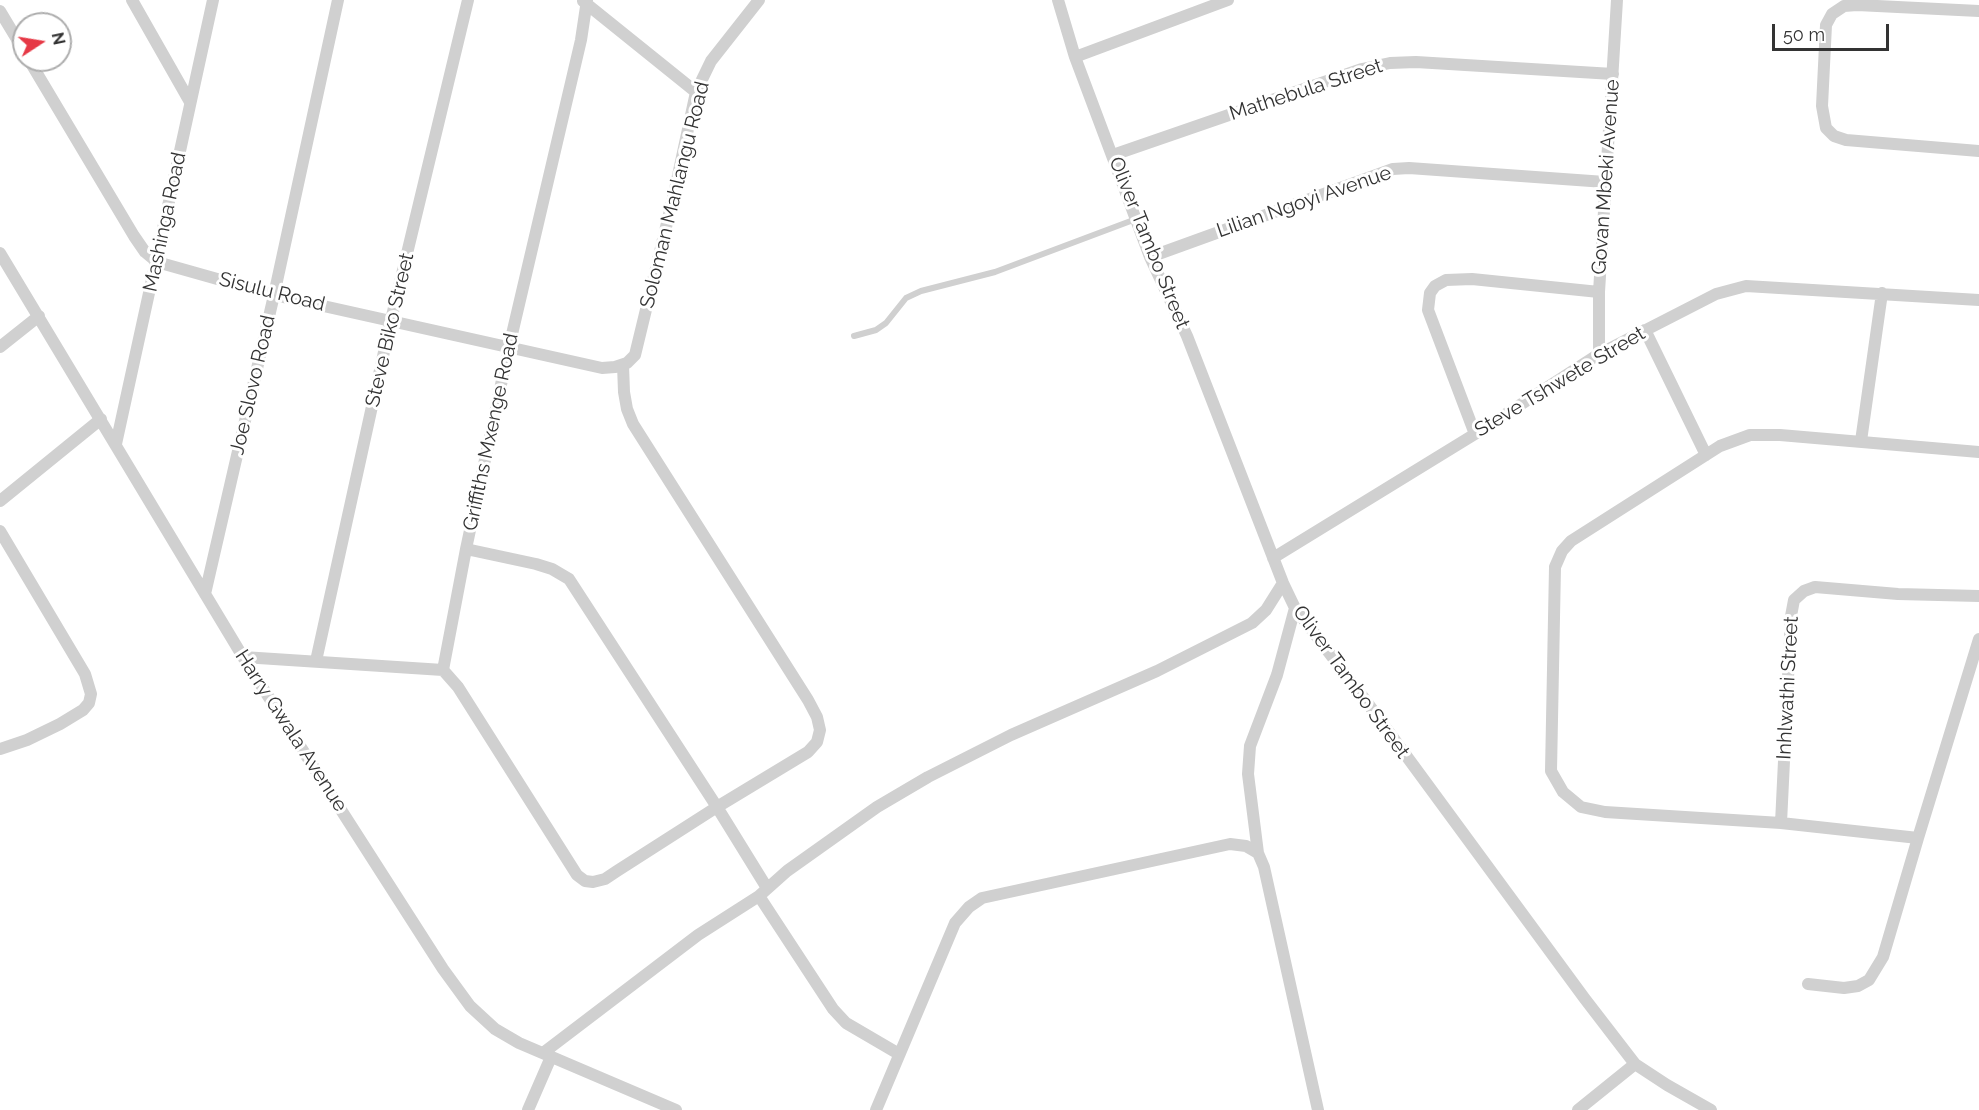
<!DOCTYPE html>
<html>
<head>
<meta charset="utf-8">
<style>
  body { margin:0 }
  #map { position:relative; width:1979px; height:1110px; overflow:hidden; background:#fff; font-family:Raleway,sans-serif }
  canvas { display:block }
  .north { position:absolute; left:12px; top:12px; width:60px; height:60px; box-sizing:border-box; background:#fff; border:2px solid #adadad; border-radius:50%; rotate:78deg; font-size:16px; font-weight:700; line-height:24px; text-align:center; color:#333 }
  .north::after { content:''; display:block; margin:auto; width:21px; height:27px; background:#e63946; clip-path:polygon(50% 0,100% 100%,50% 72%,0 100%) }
  .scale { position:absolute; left:1772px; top:24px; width:117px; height:27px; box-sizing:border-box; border:3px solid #333; border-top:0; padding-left:8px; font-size:18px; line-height:21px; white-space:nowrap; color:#333; -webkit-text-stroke:4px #fff; paint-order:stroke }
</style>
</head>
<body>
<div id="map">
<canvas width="1979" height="1110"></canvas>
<div class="north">N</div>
<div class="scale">50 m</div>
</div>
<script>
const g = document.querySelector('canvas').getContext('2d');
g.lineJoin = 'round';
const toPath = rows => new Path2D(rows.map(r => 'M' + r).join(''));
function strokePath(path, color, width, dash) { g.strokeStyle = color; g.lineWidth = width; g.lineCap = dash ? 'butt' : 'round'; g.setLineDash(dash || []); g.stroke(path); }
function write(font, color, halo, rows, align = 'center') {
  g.font = font + ' Raleway,sans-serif'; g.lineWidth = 6; g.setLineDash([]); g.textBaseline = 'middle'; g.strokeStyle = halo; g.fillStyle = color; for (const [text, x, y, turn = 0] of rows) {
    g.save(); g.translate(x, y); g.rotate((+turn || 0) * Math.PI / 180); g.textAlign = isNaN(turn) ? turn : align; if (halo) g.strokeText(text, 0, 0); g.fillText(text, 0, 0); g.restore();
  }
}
strokePath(toPath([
  [854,336,876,330,886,323,906,298,921,291,995,272,1136,219]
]), '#d0d0d0', 6);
strokePath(toPath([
  [132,0,190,102],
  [1058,0,1075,57,1150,257,1187,336,1283,583,1295,608,1366,701,1585,999,1635,1064,1667,1085,1711,1110],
  [583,1,696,92],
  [0,11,24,51],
  [1979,11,1857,5,1844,6,1832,14,1826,25,1822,106,1826,128,1834,136,1846,140,1979,151],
  [1075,57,1228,0],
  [29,60,134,236,145,252,157,262,274,295,602,368,615,367,627,363,635,355,674,194,696,92,711,61,759,0],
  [1113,155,1362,69,1390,63,1416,62,1613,74],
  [0,253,243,657,443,969,470,1006,495,1029,519,1043,676,1110],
  [1150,257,1393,169,1409,168,1605,182],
  [1645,330,1706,455],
  [0,347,39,316],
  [1599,354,1599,292,1617,0],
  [1475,434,1428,310,1430,293,1435,286,1446,280,1472,279,1599,292],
  [1861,441,1882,293],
  [116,444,213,0],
  [1979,452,1780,435,1750,435,1720,446,1571,541,1562,551,1555,567,1551,771,1563,792,1581,807,1605,812,1781,823,1918,838,1979,639],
  [0,501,101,419],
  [0,531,85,674,91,694,89,703,83,710,60,724,27,740,0,749],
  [466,549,536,564,552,569,569,579,717,807,767,888],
  [1273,558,1475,434,1599,354,1716,294,1746,286,1979,300],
  [205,594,274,295,338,0],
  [243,657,443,670],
  [316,661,391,320,468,0],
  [443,670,458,687,577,875,585,881,593,882,605,879,617,871,717,807,808,752,817,742,820,730,817,717,808,700,633,424,627,409,624,392,623,365],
  [443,670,466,549,509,347,581,40,587,0],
  [1781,823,1791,616,1794,600,1804,591,1815,587,1898,594,1979,596],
  [1258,853,1248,774,1250,746,1277,675,1295,608],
  [759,896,833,1009,846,1023,899,1054],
  [1808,984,1844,988,1858,986,1869,980,1883,957,1918,838],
  [543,1053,698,935,759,896,787,871,877,807,928,777,1011,735,1157,671,1252,623,1266,610,1283,583],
  [528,1110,551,1057],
  [876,1110,955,923,969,907,982,898,1230,844,1246,846,1258,853,1264,867,1318,1110],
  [1578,1110,1635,1064]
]), '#d0d0d0', 12);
write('20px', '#333', '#fff', [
  ["Mathebula Street",1306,90,-18],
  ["Govan Mbeki Avenue",1606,177,-86],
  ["Soloman Mahlangu Road",675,195,-76],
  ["Lilian Ngoyi Avenue",1304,202,-19],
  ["Mashinga Road",165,222,-78],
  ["Oliver Tambo Street",1149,243,68],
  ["Sisulu Road",272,292,14],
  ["Steve Biko Street",390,330,-77],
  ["Steve Tshwete Street",1560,382,-31],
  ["Joe Slovo Road",253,385,-77],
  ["Griffiths Mxenge Road",491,432,-78],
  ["Oliver Tambo Street",1351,682,54],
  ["Inhlwathi Street",1788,688,-87],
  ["Harry Gwala Avenue",291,731,57]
]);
</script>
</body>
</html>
